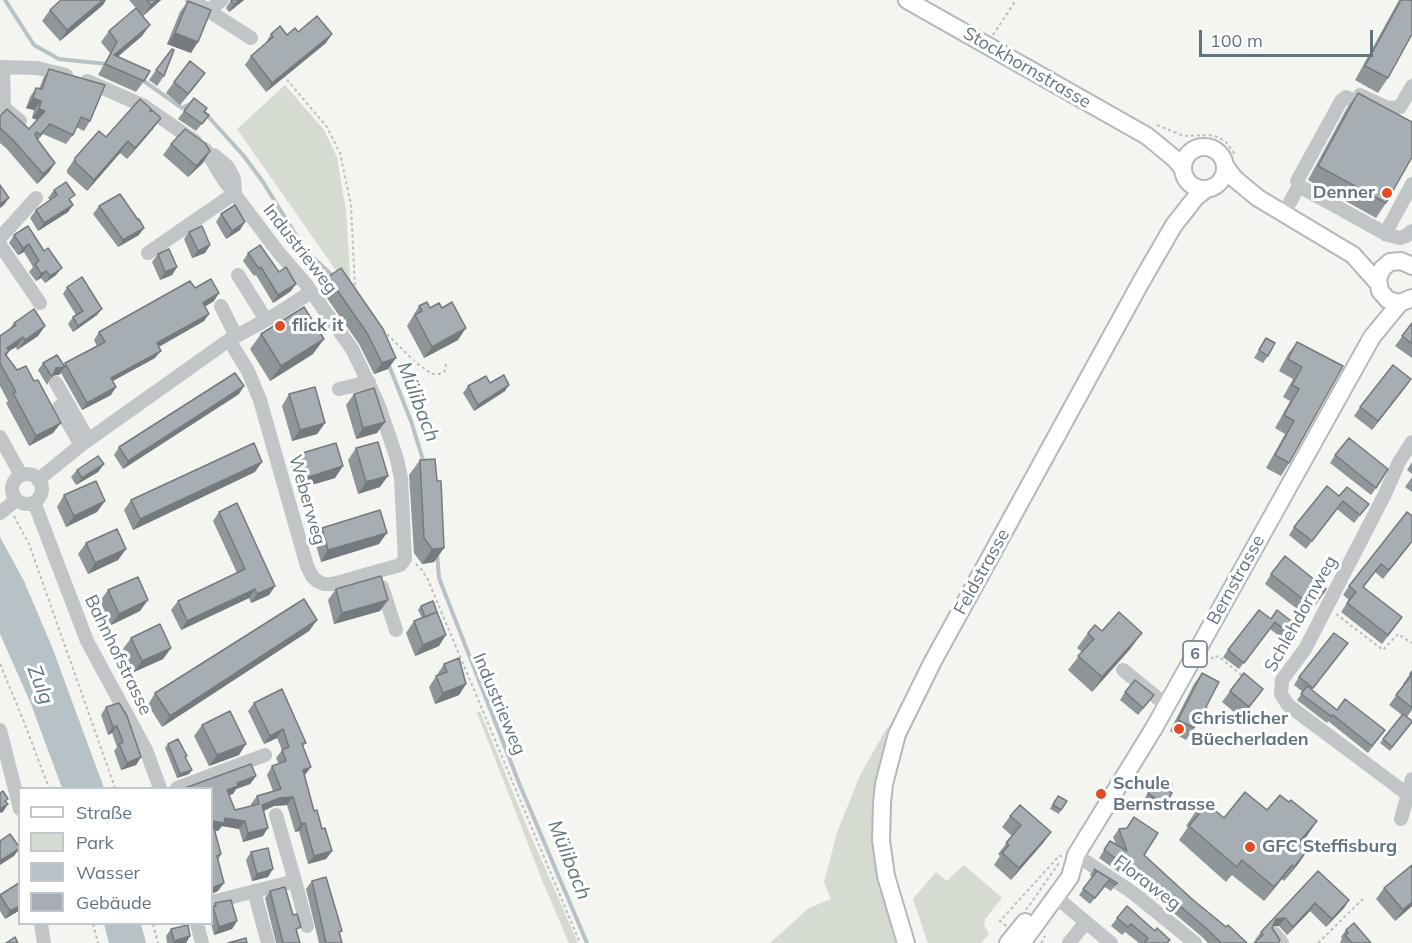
<!DOCTYPE html>
<html>
<head>
<meta charset="utf-8">
<style>
  body { margin:0 }
  #map { position:relative; width:1412px; height:943px; overflow:hidden; background:#f4f4f0; font-family:Mulish,sans-serif }
  canvas { display:block }
  .legend { position:absolute; left:18px; top:787px; width:195px; height:138px; box-sizing:border-box; background:#fff; border:2px solid #c1c7cd; margin:0; padding:8px 10px; list-style:none; font-size:18px; color:#637481 }
  .legend li { display:flex; align-items:center; gap:12px; height:30px }
  .legend b { width:30px; border:2px solid #c1c7cd }
  .scale { position:absolute; left:1199px; top:30px; width:174px; height:27px; box-sizing:border-box; border:3px solid #637481; border-top:0; padding-left:8px; font-size:18px; line-height:21px; white-space:nowrap; color:#637481; -webkit-text-stroke:4px #fff; paint-order:stroke }
</style>
</head>
<body>
<div id="map">
<canvas width="1412" height="943"></canvas>
<ul class="legend">
<li><b style="height:8px;background:#fff"></b>Straße</li>
<li><b style="height:16px;background:#d5dbd1"></b>Park</li>
<li><b style="height:16px;background:#b6c2c6"></b>Wasser</li>
<li><b style="height:16px;background:#a6aeb3"></b>Gebäude</li>
</ul>
<div class="scale">100 m</div>
</div>
<script>
const g = document.querySelector('canvas').getContext('2d');
g.lineJoin = 'round';
function paint(path, color) { g.fillStyle = color; g.fill(path, 'evenodd'); }
const toPath = rows => new Path2D(rows.map(r => 'M' + r).join(''));
function strokePath(path, color, width, dash) { g.strokeStyle = color; g.lineWidth = width; g.lineCap = dash ? 'butt' : 'round'; g.setLineDash(dash || []); g.stroke(path); }
function write(font, color, halo, rows, align = 'center') {
  g.font = font + ' Mulish,sans-serif'; g.lineWidth = 6; g.setLineDash([]); g.textBaseline = 'middle'; g.strokeStyle = halo; g.fillStyle = color; for (const [text, x, y, turn = 0] of rows) {
    g.save(); g.translate(x, y); g.rotate((+turn || 0) * Math.PI / 180); g.textAlign = isNaN(turn) ? turn : align; if (halo) g.strokeText(text, 0, 0); g.fillText(text, 0, 0); g.restore();
  }
}
paint(toPath([
  [285,85,324,130,337,157,346,211,351,292,237,129],
  [480,711,530,834,578,943,569,943,544,885,483,728,477,713],
  [888,726,889,738,880,768,889,916,899,943,770,943,809,908,831,899,824,882,837,833,860,775],
  [964,865,1002,898,985,919,984,925,989,934,981,943,928,943,913,899,936,872,947,881]
]), '#d5dbd1');
paint(toPath([
  [0,537,24,581,52,647,104,788,62,788,31,704,0,634],
  [104,924,141,924,146,943,109,943]
]), '#b6c2c6');
strokePath(toPath([
  [5,0,34,45,59,59,107,64],
  [141,79,182,108,192,103],
  [205,113,243,155,263,182,305,250,335,278],
  [388,363,411,421,424,463],
  [437,553,439,578,519,783,587,943]
]), '#b6c2c6', 4);
const major = toPath([
  [907,0,1147,136,1175,159,1183,169],
  '1183 168a21 21 0 1 1 42 0a21 21 0 1 1-42 0Z',
  [1226,167,1235,179,1258,198,1353,255,1378,283],
  [1412,266,1401,261,1390,262,1382,269,1378,279,1380,291,1388,300,1400,303,1412,298],
  [906,943,886,876,881,840,882,803,884,784,897,734,932,663,1141,282,1174,225,1196,197,1205,190],
  [1008,943,1025,922],
  [1022,943,1070,877,1076,855,1154,728,1372,337,1400,303]
]);
strokePath(major, '#b4b8bc', 20);
strokePath(toPath([
  [993,35,1016,0],
  [283,75,327,127,340,153,351,205,355,289],
  [1157,125,1184,136,1209,135,1218,137,1226,142,1236,156],
  [383,330,415,362,432,374,439,374,445,371,446,363],
  [14,516,29,544,115,788],
  [416,564,422,570,428,580,580,943],
  [1336,614,1383,650,1398,634,1412,643],
  [1211,657,1214,659,1218,656,1244,677],
  [0,664,22,717,49,788],
  [1026,910,1059,863],
  [93,924,98,943],
  [153,924,158,943],
  [1006,926,1000,921,1059,856,1062,856],
  [1041,943,1045,936],
  [1318,943,1364,898]
]), '#bbbdbf', 2, [3, 3]);
strokePath(toPath([
  [192,0,251,38],
  [209,10,222,0],
  [0,67,37,68,66,75],
  [3,67,4,108,20,121],
  [87,81,144,106,196,142],
  [1360,95,1388,108,1400,107,1412,86],
  [1368,108,1346,97,1341,101,1297,181,1299,186,1388,235,1400,238,1406,236,1412,231],
  [205,149,223,179,279,253,305,283,352,349,369,384,379,406,397,459,401,478,405,559,400,565,333,584,324,584,317,581,312,576,307,566,260,400,248,371,229,340],
  [214,155,228,167,234,179,235,191],
  [1284,213,1299,186],
  [1385,234,1412,184],
  [0,238,36,198],
  [0,245,40,303],
  [148,253,235,193],
  [238,275,266,320],
  [221,306,236,336],
  [56,383,88,439],
  [339,389,369,382],
  [59,407,81,445],
  [0,437,21,475],
  '12 489a15 15 0 1 1 30 0a15 15 0 1 1-30 0Z',
  [38,480,81,445,229,340,277,314,311,292],
  [34,502,87,641,146,750,160,788],
  [0,513,16,500],
  [382,587,396,630],
  [1123,670,1166,705],
  [0,730,20,809],
  [177,788,265,755],
  [1407,794,1288,705,1281,694,1282,680,1305,649,1385,494,1399,462,1412,442],
  [276,815,295,881],
  [1401,819,1412,779],
  [1076,855,1132,892,1195,943],
  [254,891,268,943],
  [1056,897,1111,943],
  [212,902,295,881,307,926],
  [41,924,44,943],
  [197,924,202,943],
  [1275,934,1282,943],
  [1069,943,1086,922]
]), '#c1c5c8', 14);
strokePath(major, '#fff', 16);
paint(toPath([
  [129,0,161,0,143,16],
  [231,0,244,0,229,12,226,8,230,2],
  [1399,0,1412,0,1388,78,1378,93,1355,80],
  [188,1,191,53,167,44,180,12],
  [103,5,60,41,42,21,50,10],
  [109,31,142,36,118,56,144,81,136,92,98,75,110,53,101,42],
  [298,32,326,43,266,92,245,65,251,56,265,44,271,34,287,35],
  [49,69,90,121,84,131,76,127,73,135,66,144,43,134,38,140,55,163,49,172,37,184,6,148,0,143,0,116,29,129,37,120,32,118,34,110,26,108,30,97,36,88,39,89,43,79],
  [156,70,164,76,157,86,149,80],
  [205,73,180,105,166,93,174,82],
  [1358,93,1386,203,1376,218,1308,180,1347,108],
  [184,111,204,112,209,115,196,131,178,119],
  [153,129,127,159,120,153,87,191,67,173,67,170,75,158,106,137],
  [171,144,203,163,188,177,163,155],
  [54,190,71,201,73,205,68,212,38,231,30,218,36,210,50,200,48,198],
  [99,206,139,235,118,247,93,214],
  [221,214,240,230,226,239,216,222],
  [189,232,210,245,205,253,192,258,184,239],
  [14,235,44,251,56,275,45,283,41,278,36,281,29,272,33,267,24,252,18,255,9,243],
  [248,253,291,291,273,303,256,275,254,276,243,261],
  [158,254,177,267,172,275,160,280,152,262],
  [341,268,388,369,374,374,359,344,320,288,328,277],
  [67,287,97,315,73,332,68,324,73,317,76,315,63,294],
  [195,288,214,301,205,306,209,314,204,321,159,347,155,358,113,381,111,395,82,410,61,373,59,375,53,375,47,385,38,370,43,363,64,366,65,363,97,346,94,340,99,332],
  [419,306,430,308,458,340,424,358,407,326],
  [14,323,45,326,38,336,17,350,16,347,9,351,6,356,53,433,29,446,6,403,8,401,0,386,0,336,8,331],
  [1412,323,1412,358,1395,346],
  [261,334,313,354,270,381,250,349],
  [1266,338,1268,356,1263,363,1254,358],
  [1297,342,1343,366,1289,463,1281,476,1266,468,1285,434,1275,428,1290,401,1283,397,1293,379,1279,371,1288,354],
  [1411,379,1372,430,1354,416,1360,407],
  [490,383,505,391,474,411,463,393,468,386],
  [239,394,123,469,114,455,119,447],
  [289,394,325,423,317,434,292,441,282,406],
  [354,394,385,422,377,433,356,439,346,405],
  [356,448,380,487,358,494,348,460],
  [299,454,335,478,298,489,291,465],
  [1335,455,1376,488,1371,495,1330,463],
  [420,460,437,481,444,548,434,562,422,564,414,553,409,475],
  [1412,462,1412,474,1407,470],
  [104,464,98,472,76,485,71,477,77,470],
  [255,472,133,530,124,510,131,500],
  [1412,477,1412,492,1405,487],
  [64,495,105,501,97,512,66,527,57,507],
  [1339,496,1369,504,1354,523,1337,509,1306,549,1289,535,1294,527],
  [219,512,275,586,269,595,251,603,249,598,181,630,171,610,178,601,237,573,213,521],
  [322,528,379,544,321,562,314,539],
  [1412,542,1383,579,1375,572,1363,587,1396,626,1382,644,1341,612,1349,600,1343,595,1349,586],
  [86,543,126,549,118,560,88,574,78,554],
  [1271,574,1326,589,1306,616,1265,584],
  [336,589,380,611,334,624,328,600],
  [108,590,140,611,111,625,100,601],
  [421,606,439,646,415,656,406,633,414,621,422,618,418,610],
  [1271,619,1299,627,1287,642,1270,629,1239,669,1223,657,1228,650],
  [317,620,309,631,162,727,148,705,155,693],
  [1102,631,1131,648,1092,692,1068,670,1082,652,1077,648,1088,633],
  [131,638,171,648,163,659,134,672,123,649],
  [1342,651,1312,690,1337,710,1385,730,1368,753,1328,721,1327,723,1297,700,1303,692,1294,685,1299,677],
  [444,664,466,684,459,695,435,704,429,687],
  [1412,671,1412,710,1407,717,1412,721,1390,751,1380,743,1402,715,1389,705,1404,685,1403,684],
  [1202,673,1206,707,1207,708,1186,740,1170,731,1194,684],
  [1263,689,1241,718,1222,702,1230,691],
  [1125,692,1149,702,1138,715,1120,700],
  [254,703,306,743,303,746,305,776,314,811,332,851,326,859,308,864,299,831,295,832,287,805,274,806,264,811,263,836,243,842,239,829,222,826,218,831,215,831,221,854,218,860,218,891,212,789,256,776,250,784,236,789,233,794,229,795,235,810,251,806,251,804,257,796,273,791,267,775,272,766,279,764,276,758,282,750,277,738,264,744,248,711],
  [106,707,141,757,136,765,121,770,114,751,117,747,112,733,108,735,101,715],
  [202,725,239,755,209,766,194,736],
  [168,744,186,758,189,774,177,778,165,748],
  [1158,776,1168,791,1165,804,1160,811,1143,801],
  [1055,799,1061,810,1059,814,1050,809],
  [1267,810,1317,821,1301,842,1299,863,1284,881,1282,879,1264,901,1232,875,1226,882,1179,840,1188,827,1186,826,1196,811,1224,818],
  [1010,816,1051,832,1043,843,1011,880,994,865,1000,856,998,854,1012,836,1002,827],
  [1119,829,1144,855,1192,899,1247,943,1208,943,1201,936,1125,872,1123,875,1099,858,1110,841,1116,844,1113,837],
  [251,852,268,877,252,881,246,860],
  [1094,869,1117,883,1111,891,1105,887,1090,904,1079,895,1092,877,1090,875],
  [1318,871,1349,900,1344,908,1326,927,1310,911,1287,935,1279,926,1272,926,1256,941,1255,940,1261,932],
  [312,881,340,934,342,943,319,943,306,889],
  [1384,888,1412,906,1395,921,1376,899],
  [270,891,300,943,276,943,265,898],
  [0,895,20,910,5,919,0,911],
  [215,903,237,921,232,929,214,935,211,924,212,924,212,908],
  [1117,918,1155,931,1170,940,1167,943,1139,943,1125,932,1122,935,1111,926],
  [171,929,190,936,186,943,167,943,166,936],
  [1346,930,1371,943,1341,943,1340,942,1342,939,1341,937]
]), '#8f969a');
paint(toPath([
  [103,0,106,0,103,5,60,41,67,30],
  [157,0,161,0,143,16,151,5],
  [240,0,244,0,229,12,234,4],
  [150,25,142,36,107,66,114,55],
  [175,33,198,42,191,53,167,44],
  [332,34,326,43,266,92,272,83],
  [205,73,197,84,180,105,188,94],
  [33,98,41,101,34,110,26,108],
  [39,109,45,111,38,120,32,118],
  [161,118,153,129,127,159,135,148],
  [128,141,120,153,87,191,94,180],
  [210,151,203,163,188,177,196,166],
  [55,163,49,172,37,184,43,174],
  [9,198,4,205,0,208,0,204],
  [73,205,68,212,38,231,44,223],
  [245,222,240,230,226,239,232,231],
  [144,228,139,235,118,247,123,240],
  [29,244,24,252,18,255,23,248],
  [210,245,205,253,192,258,198,251],
  [177,267,172,275,160,280,165,272],
  [62,268,56,275,45,283,50,276],
  [46,271,41,278,36,281,41,274],
  [296,284,291,291,273,303,278,295],
  [219,293,214,301,198,311,203,303],
  [102,309,97,315,73,332,78,326],
  [209,314,204,321,151,351,157,343],
  [45,326,38,336,17,350,25,340],
  [466,328,458,340,424,358,432,347],
  [23,337,16,347,9,351,2,362,7,348],
  [324,339,313,354,270,381,281,366],
  [161,351,155,358,105,385,111,378],
  [396,358,388,369,374,374,382,363],
  [65,367,59,375,51,376,56,368],
  [1411,379,1405,388,1372,430,1378,421],
  [509,385,505,391,474,411,478,405],
  [244,386,239,394,123,469,128,461],
  [116,387,111,395,82,410,87,403],
  [385,422,377,433,356,439,363,428],
  [61,423,53,433,29,446,36,436],
  [325,423,317,434,292,441,300,430],
  [262,462,255,472,133,530,140,519],
  [104,464,98,472,76,485,82,478],
  [343,466,335,478,298,489,306,478],
  [388,476,380,487,358,494,366,482],
  [105,501,97,512,66,527,74,516],
  [387,533,379,544,321,562,328,550],
  [444,548,434,562,422,564,432,549],
  [126,549,118,560,88,574,95,563],
  [275,586,269,595,251,603,257,594],
  [255,589,249,598,181,630,187,621],
  [148,600,140,611,111,625,119,614],
  [388,600,380,611,334,624,342,613],
  [317,620,309,631,162,727,170,716],
  [1142,633,1131,648,1092,692,1102,677],
  [446,635,439,646,415,656,423,645],
  [171,648,163,659,134,672,142,661],
  [466,684,459,695,435,704,443,693],
  [117,726,112,733,108,735,113,727],
  [283,729,277,738,264,744,270,736],
  [246,744,239,755,209,766,217,755],
  [141,757,136,765,121,770,127,763],
  [311,767,305,775,303,770],
  [192,770,189,774,177,778,180,774],
  [256,776,250,784,236,789,233,794,221,798,227,790,237,783],
  [293,797,287,805,274,806,257,813,262,805,280,798],
  [8,804,3,812,0,813,0,809],
  [225,818,245,821,239,829,222,826,218,831,212,830,212,822],
  [1317,821,1307,836,1290,855,1300,841],
  [305,823,299,831,295,832,301,824],
  [268,828,263,836,243,842,248,833],
  [1051,832,1043,843,1011,880,1019,868],
  [20,848,14,856,0,865,0,861],
  [1309,848,1299,863,1284,881,1294,867],
  [332,851,326,859,308,864,314,856],
  [1292,865,1282,879,1264,901,1274,887],
  [273,869,268,877,252,881,257,874],
  [224,883,218,891,212,894,212,888],
  [1349,900,1344,908,1326,927,1332,919],
  [1412,902,1412,906,1395,921,1403,910],
  [1315,903,1310,911,1287,935,1293,927],
  [20,906,20,910,5,919,10,911],
  [1285,918,1279,926,1270,927,1276,919],
  [237,921,232,929,214,935,219,927],
  [190,936,186,943,173,943,174,941]
]), '#747a7d');
const building = toPath([
  [61,0,103,0,67,30,50,10,61,0],
  [147,0,157,0,151,5,147,0],
  [232,0,240,0,234,4,231,1,232,0],
  [1401,0,1412,0,1412,34,1388,78,1365,66,1401,0],
  [188,1,211,10,198,42,175,33,188,1],
  [136,8,150,25,114,55,150,71,144,81,105,64,117,42,109,31,136,8],
  [317,16,332,34,272,83,251,56,273,37,271,34,280,26,287,35,295,28,298,32,317,16],
  [172,49,174,50,164,76,156,70,172,49],
  [190,61,205,73,188,94,174,82,190,61],
  [49,69,105,85,90,121,81,117,73,135,50,124,40,135,37,132,35,134,37,139,55,163,43,174,12,139,0,128,0,116,7,109,29,129,45,111,39,109,41,101,33,98,36,88,42,89,49,69],
  [1358,93,1412,122,1412,157,1386,203,1318,166,1358,93],
  [194,98,207,108,204,112,209,115,202,124,184,111,194,98],
  [140,99,151,109,150,112,152,110,161,118,135,148,128,141,94,180,75,162,75,158,99,131,106,137,140,99],
  [185,129,205,143,210,151,196,166,171,144,185,129],
  [66,182,75,195,69,199,73,205,44,223,36,210,57,195,54,190,66,182],
  [0,185,9,198,0,204,0,185],
  [120,194,138,220,139,219,144,228,123,240,99,206,120,194],
  [235,205,245,222,232,231,221,214,235,205],
  [28,226,44,251,48,248,62,268,50,276,46,271,41,274,35,264,39,261,29,244,23,248,14,235,28,226],
  [202,226,210,245,198,251,189,232,202,226],
  [260,245,279,272,286,267,296,284,278,295,261,267,259,269,248,253,260,245],
  [169,249,177,267,165,272,158,254,169,249],
  [341,268,383,329,396,358,382,363,367,333,328,277,341,268],
  [82,277,102,309,78,326,73,317,83,311,67,287,82,277],
  [211,279,219,293,203,303,209,314,157,343,161,351,111,378,116,387,87,403,65,363,105,342,99,332,190,281,195,288,211,279],
  [427,302,430,308,439,303,442,308,452,302,466,328,432,347,415,315,422,311,419,306,427,302],
  [304,307,324,339,281,366,261,334,304,307],
  [34,309,45,326,25,340,23,337,7,348,9,351,5,354,17,370,26,366,34,381,38,380,61,423,36,436,13,393,16,392,0,363,0,336,16,325,14,323,34,309],
  [1412,323,1412,344,1402,336,1412,323],
  [1266,338,1275,343,1268,356,1259,350,1266,338],
  [1297,342,1343,366,1289,463,1275,455,1294,421,1284,415,1299,389,1292,385,1302,367,1288,359,1297,342],
  [57,355,65,367,56,368,52,377,43,363,57,355],
  [1393,365,1411,379,1378,421,1360,407,1393,365],
  [235,373,244,386,128,461,119,447,235,373],
  [504,375,509,385,478,405,468,386,486,376,490,383,504,375],
  [315,387,325,423,300,430,289,394,315,387],
  [374,388,385,422,363,428,354,394,374,388],
  [1349,438,1388,469,1376,488,1335,455,1349,438],
  [378,442,388,476,366,482,356,448,378,442],
  [254,443,262,462,140,519,131,500,254,443],
  [336,443,343,466,306,478,299,454,336,443],
  [98,456,104,464,82,478,77,470,98,456],
  [435,459,437,481,441,481,444,548,432,549,424,538,420,460,435,459],
  [96,481,105,501,74,516,64,495,96,481],
  [1327,486,1339,496,1347,487,1369,504,1360,515,1343,501,1312,541,1294,527,1327,486],
  [237,503,275,586,257,594,255,589,187,621,178,601,245,569,219,512,237,503],
  [380,510,387,533,328,550,322,528,380,510],
  [1407,512,1412,516,1412,541,1389,570,1381,564,1363,587,1402,617,1388,635,1347,603,1356,592,1349,586,1407,512],
  [117,529,126,549,95,563,86,543,117,529],
  [1285,556,1326,589,1313,607,1271,574,1285,556],
  [381,576,388,600,342,613,336,589,381,576],
  [138,577,148,600,119,614,108,590,138,577],
  [304,599,317,620,170,716,155,693,304,599],
  [433,601,437,612,425,617,421,606,433,601],
  [1259,610,1271,619,1277,610,1299,627,1292,636,1275,622,1244,663,1228,650,1259,610],
  [437,612,446,635,423,645,414,621,437,612],
  [1119,612,1142,633,1102,677,1078,656,1094,639,1088,633,1095,625,1102,631,1119,612],
  [160,624,171,648,142,661,131,638,160,624],
  [1334,633,1348,643,1313,688,1299,677,1334,633],
  [459,658,466,684,443,693,436,676,447,672,444,664,459,658],
  [1412,671,1412,708,1396,695,1411,676,1410,674,1412,671],
  [1202,673,1219,682,1206,707,1207,708,1202,716,1201,715,1194,728,1178,720,1202,673],
  [1244,673,1263,689,1249,707,1230,691,1244,673],
  [1135,680,1154,695,1143,708,1125,692,1135,680],
  [1307,686,1337,710,1345,699,1385,730,1372,746,1333,715,1331,716,1301,694,1307,686],
  [282,689,306,743,302,744,311,767,303,770,314,811,317,810,322,829,325,828,332,851,314,856,305,823,301,824,293,797,280,798,262,805,268,828,248,833,245,821,225,818,224,823,212,821,221,854,217,856,224,883,212,888,212,789,185,788,251,764,256,776,237,783,238,786,227,790,235,810,259,804,257,796,281,789,272,766,286,761,282,750,289,747,283,729,270,736,254,703,282,689],
  [119,703,127,716,141,757,127,763,119,744,123,742,117,726,113,727,106,707,119,703],
  [230,711,246,744,217,755,202,725,230,711],
  [1403,714,1412,721,1412,722,1392,747,1383,739,1403,714],
  [178,739,187,756,185,757,192,770,180,774,168,744,178,739],
  [1158,776,1172,784,1168,791,1172,793,1165,804,1148,794,1158,776],
  [3,791,8,799,5,801,8,804,0,809,0,793,3,791],
  [1245,792,1267,810,1280,795,1289,802,1291,800,1317,821,1300,841,1309,848,1294,867,1292,865,1274,887,1242,860,1237,867,1189,826,1199,814,1196,811,1204,801,1224,818,1245,792],
  [1058,796,1067,801,1061,810,1053,805,1058,796],
  [1020,805,1051,832,1019,868,1002,853,1009,845,1006,843,1021,825,1010,816,1020,805],
  [1134,817,1158,833,1144,855,1192,899,1226,927,1228,925,1247,943,1221,943,1206,928,1130,864,1128,867,1104,850,1110,841,1127,851,1119,829,1127,828,1134,817],
  [10,834,20,848,0,861,0,841,10,834],
  [268,848,273,869,257,874,251,852,268,848],
  [1412,865,1412,902,1403,910,1384,888,1412,865],
  [1094,869,1117,883,1115,885,1109,880,1095,898,1083,889,1097,871,1094,869],
  [1318,871,1349,900,1332,919,1315,903,1293,927,1285,918,1276,919,1272,928,1280,940,1278,943,1254,943,1263,935,1261,932,1318,871],
  [326,877,342,931,339,932,342,943,326,943,312,881,326,877],
  [19,883,20,906,10,911,0,895,19,883],
  [285,887,293,915,297,914,301,927,296,929,300,943,283,943,270,891,285,887],
  [231,900,237,921,219,927,213,907,216,906,215,903,231,900],
  [1127,906,1155,931,1157,928,1170,940,1167,943,1146,943,1145,942,1148,938,1131,924,1128,927,1117,918,1127,906],
  [1354,923,1371,943,1352,943,1345,935,1348,933,1346,930,1354,923],
  [188,925,190,936,174,941,171,929,188,925],
  [15,937,18,943,6,943,15,937],
  [246,938,247,943,228,943,246,938]
]);
paint(building, '#a6aeb3');
strokePath(building, '#747a7d', 1.5);
for (const [x, y, r, color] of [
  [1387,193,6,"#e14a22"],
  [280,326,6,"#e14a22"],
  [1179,729,6,"#e14a22"],
  [1101,794,6,"#e14a22"],
  [1250,847,6,"#e14a22"]
]) { const dot = new Path2D(); dot.arc(x, y, r, 0, 2 * Math.PI); g.fillStyle = color; g.fill(dot); strokePath(dot, '#fff', 2); }
for (const [x, y, w] of [
  [1195,654,24]
]) { const box = new Path2D(); box.roundRect(x - w / 2, y - 13, w, 26, 4.5); g.fillStyle = '#fff'; g.fill(box); strokePath(box, '#637481', 1.5); }
write('bold 16px', '#637481', null, [
  ["6",1195,654]
]);
write('18px', '#637481', '#fff', [
  ["Stockhornstrasse",1027,68,30],
  ["Industrieweg",300,249,52],
  ["Weberweg",307,500,74],
  ["Feldstrasse",982,572,-61],
  ["Bernstrasse",1236,580,-61],
  ["Schlehdornweg",1301,614,-61],
  ["Bahnhofstrasse",118,655,64],
  ["Industrieweg",499,704,67],
  ["Floraweg",1147,883,37]
]);
write('bold 18px', '#637481', '#fff', [
  ["Denner",1375,193,"right"],
  ["flick it",292,326],
  ["Christlicher",1191,719],
  ["Büecherladen",1191,740],
  ["Schule",1113,784],
  ["Bernstrasse",1113,805],
  ["GFC Steffisburg",1262,847]
], 'left');
write('italic 20px', '#5f777f', '#fff', [
  ["Mülibach",418,402,69],
  ["Zulg",40,685,69],
  ["Mülibach",569,860,68]
]);
</script>
</body>
</html>
